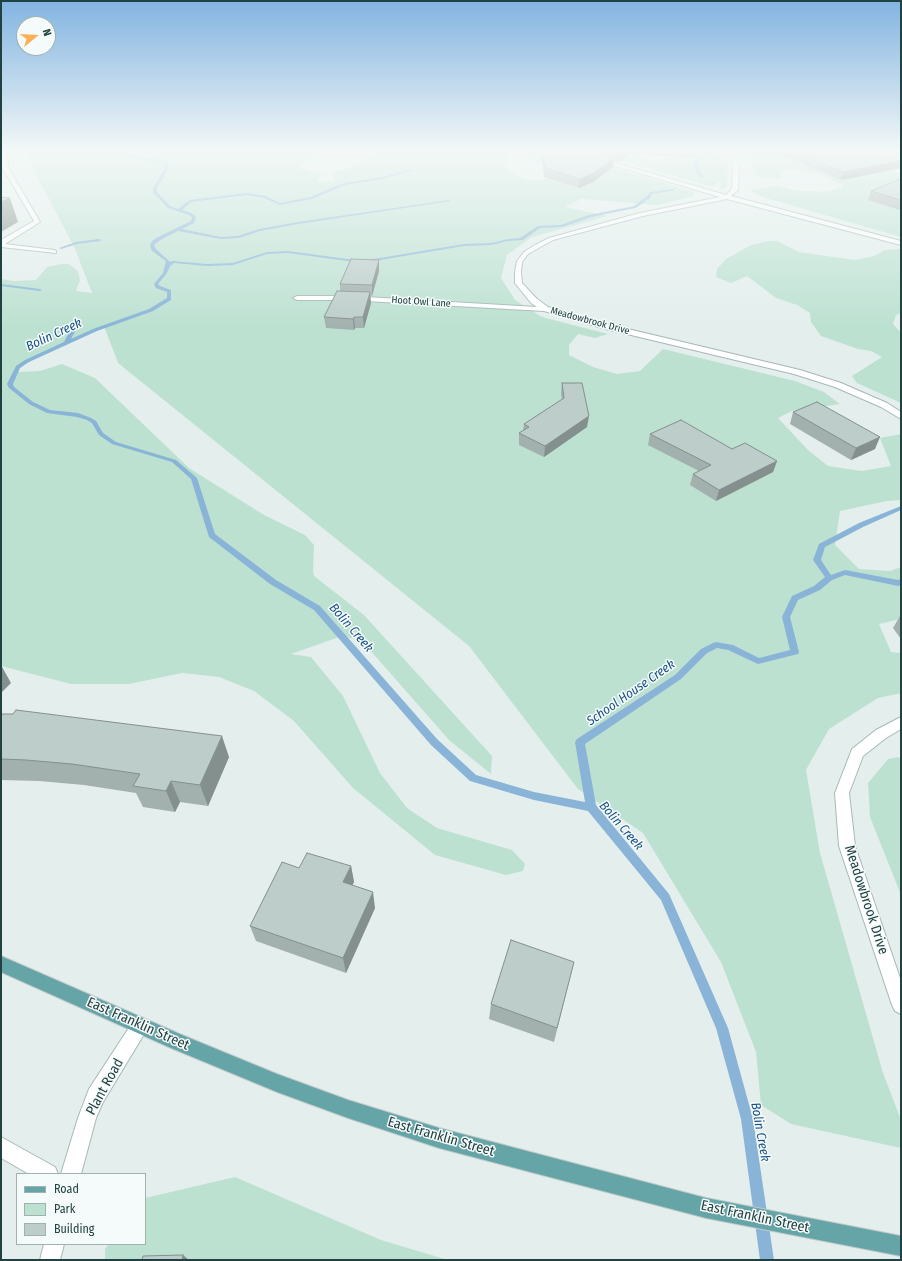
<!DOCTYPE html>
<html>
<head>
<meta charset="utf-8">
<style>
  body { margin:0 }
  #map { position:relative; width:902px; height:1261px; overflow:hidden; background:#e4efed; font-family:"Fira Sans Condensed",sans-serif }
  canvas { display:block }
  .frame { position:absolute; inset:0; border:2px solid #224242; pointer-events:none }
  .legend { position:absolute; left:16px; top:1173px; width:130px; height:72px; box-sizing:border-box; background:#f5fbfa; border:1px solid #a1b1b0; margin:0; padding:5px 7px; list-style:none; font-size:12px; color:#224242 }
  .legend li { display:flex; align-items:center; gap:8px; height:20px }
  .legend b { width:20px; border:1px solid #a1b1b0 }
  .north { position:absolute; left:16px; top:16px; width:40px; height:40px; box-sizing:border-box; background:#f5fbfa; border:1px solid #a1b1b0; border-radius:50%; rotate:72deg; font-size:11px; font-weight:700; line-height:16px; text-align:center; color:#224242 }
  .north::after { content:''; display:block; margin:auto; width:14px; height:18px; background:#fcaf55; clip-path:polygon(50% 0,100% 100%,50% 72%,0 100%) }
</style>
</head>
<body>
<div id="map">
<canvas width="902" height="1261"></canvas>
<div class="frame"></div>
<ul class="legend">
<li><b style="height:5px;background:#66a5a7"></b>Road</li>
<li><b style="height:11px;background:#bce1d1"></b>Park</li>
<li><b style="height:11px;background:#bccdca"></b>Building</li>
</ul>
<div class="north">N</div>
</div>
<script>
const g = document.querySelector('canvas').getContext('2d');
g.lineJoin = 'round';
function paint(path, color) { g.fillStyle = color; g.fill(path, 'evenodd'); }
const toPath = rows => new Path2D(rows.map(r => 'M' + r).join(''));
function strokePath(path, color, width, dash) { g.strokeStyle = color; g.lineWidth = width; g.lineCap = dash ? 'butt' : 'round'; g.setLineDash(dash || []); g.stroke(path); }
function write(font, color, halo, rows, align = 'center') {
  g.font = font + ' "Fira Sans Condensed",sans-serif'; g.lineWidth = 3; g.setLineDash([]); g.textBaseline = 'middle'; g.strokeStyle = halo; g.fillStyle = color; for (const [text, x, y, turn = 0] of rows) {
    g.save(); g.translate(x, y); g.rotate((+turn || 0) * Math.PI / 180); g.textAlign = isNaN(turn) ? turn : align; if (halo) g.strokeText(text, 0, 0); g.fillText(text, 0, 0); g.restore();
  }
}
paint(toPath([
  [24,151,334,151,317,152,299,168,322,175,317,182,337,181,331,174,347,168,383,151,513,151,506,159,504,166,512,173,524,179,537,181,549,178,554,167,523,158,539,152,554,153,614,168,694,192,694,196,658,205,581,199,565,207,608,216,532,237,507,255,501,278,515,300,542,317,608,334,595,338,578,334,569,345,569,355,593,367,617,374,640,371,663,349,795,381,824,392,840,404,792,411,778,418,808,450,828,466,862,471,891,466,880,438,901,434,901,500,887,501,840,511,835,545,859,569,890,571,901,567,901,619,879,624,891,652,901,653,901,693,878,698,829,729,806,770,820,853,883,1073,901,1120,901,1148,791,1124,761,1105,756,1052,721,962,643,833,578,789,469,646,118,363,104,326,27,361,18,367,16,372,40,371,62,364,95,378,189,468,264,515,305,535,314,545,313,571,314,576,364,615,492,756,491,774,449,740,362,641,342,636,291,654,311,657,343,696,380,773,407,808,437,828,512,850,525,864,523,871,506,875,435,855,353,788,294,721,254,691,219,677,182,673,129,684,71,684,1,666,1,279,13,281,36,280,47,267,61,264,69,264,78,271,80,280,76,291,92,293,75,249],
  [582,151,628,151,652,161,682,156,687,151,711,151,720,156,728,163,727,186,724,189,720,188,722,183,718,182,713,186,709,186,622,161],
  [738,151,823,151,877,169,901,174,901,237,759,196,750,190,777,186,793,190,821,192,837,189,843,185,815,173,792,169,780,171,782,179,760,178,754,172,749,158],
  [768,241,777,241,799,252,855,260,874,256,885,250,901,249,901,313,896,315,893,324,901,333,901,403,857,383,852,376,882,357,871,351,858,349,821,336,811,322,810,313,797,305,776,298,747,276,731,283,716,277,717,269,726,259,751,245],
  [898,757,901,759,901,895,870,817,868,783,888,759],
  [235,1177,381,1240,448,1260,105,1260,105,1249,109,1244,145,1244,145,1198]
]), '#bce1d1');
paint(toPath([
  [109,151,163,161,168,163,169,168,157,188,157,192,170,206,178,209,190,200,247,193,266,196,280,203,310,197,344,183,383,177,412,169,414,170,383,179,345,185,312,199,280,205,264,198,247,195,191,202,182,210,191,213,196,217,194,223,182,229,221,237,238,236,259,229,298,222,449,200,451,201,298,224,260,231,239,238,221,239,178,231,162,239,156,243,154,246,156,249,170,262,173,261,207,264,233,263,267,252,288,251,362,261,464,244,491,243,508,239,520,238,538,226,561,225,589,215,634,206,647,196,650,192,673,189,675,190,652,194,650,198,636,208,591,217,562,227,540,228,523,240,508,241,491,245,464,246,362,263,288,253,267,254,233,265,207,266,174,263,170,266,167,273,158,284,160,286,171,290,171,300,153,311,97,331,29,362,20,368,13,384,14,387,33,402,50,410,78,413,91,418,96,421,103,433,116,442,176,460,197,478,215,534,276,580,320,606,437,739,476,775,534,792,585,802,575,742,577,739,675,675,701,649,713,643,716,642,733,645,759,658,790,650,782,617,792,596,814,586,825,577,813,560,819,544,859,523,901,506,901,510,863,527,825,547,821,560,831,575,845,570,898,580,901,579,901,585,898,586,845,575,832,580,820,590,798,600,790,617,799,652,798,654,758,664,728,650,717,648,707,653,681,679,585,744,596,805,669,894,728,1028,753,1119,774,1260,760,1260,741,1119,716,1028,661,900,588,811,534,800,470,781,431,745,314,610,270,584,209,537,191,479,172,462,112,444,99,435,92,423,87,420,77,417,47,413,29,404,9,388,7,384,16,366,25,360,64,342,73,325,78,326,71,339,93,329,149,309,167,298,167,292,156,288,154,284,163,273,166,261,152,251,150,246,152,241,158,237,191,221,192,217,189,215,168,208,153,192,153,188,165,168,165,164,119,155,109,151],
  [705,156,708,157,699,161,698,169,703,177,701,178,694,169,695,160,705,156],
  [99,239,101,240,101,241,77,244,61,249,59,248,76,242,99,239],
  [1,284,40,289,42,290,40,291,1,286,1,284]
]), '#89b4d7');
const minor = toPath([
  [1,151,7,151,8,167,40,222,5,244,54,250,56,251,56,253,1,247,1,240,34,221,2,167,1,151],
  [565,151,574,151,726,195,732,189,733,163,720,151,725,151,739,163,738,190,731,196,901,241,901,245,727,199,643,216,553,240,528,254,522,262,521,272,522,283,537,299,548,307,611,325,800,370,841,383,887,403,901,412,901,419,881,407,835,387,794,374,606,329,544,311,348,300,297,300,293,298,297,296,348,296,537,307,531,303,515,283,515,272,517,261,524,252,535,245,549,238,640,213,720,197,565,151],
  [901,717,901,729,886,738,863,756,849,793,855,846,901,981,901,1014,895,1011,892,1005,839,846,835,793,852,749,876,730,901,717],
  [140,1017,146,1020,149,1026,103,1102,96,1118,81,1174,61,1174,78,1118,89,1089,134,1020,140,1017],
  [1,1137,55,1167,58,1174,29,1174,1,1158,1,1137],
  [44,1244,64,1244,60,1260,40,1260,44,1244]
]);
const major = toPath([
  [1,956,182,1035,277,1074,348,1100,439,1128,706,1198,901,1236,901,1256,706,1218,439,1148,348,1118,277,1092,171,1048,1,972,1,956]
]);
strokePath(minor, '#a6b8b6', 2);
strokePath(major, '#c1caca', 2);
paint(minor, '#fff');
paint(major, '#66a5a7');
paint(toPath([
  [541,151,698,151,697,158,631,153,619,162,614,161,613,167,593,182,579,188,544,177,541,158],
  [771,151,898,151,901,154,901,168,841,180],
  [901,179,901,209,900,210,868,200,871,191],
  [379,271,372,296,370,296,371,303,364,328,355,328,354,330,326,328,324,317,340,291,340,284],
  [562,383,587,427,544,457,519,445,519,433,523,431,524,424,562,400,561,394],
  [793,412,875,449,851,460,790,424],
  [650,434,732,449,777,461,773,472,716,501,690,485,693,474,699,471,648,445],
  [901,615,901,639,893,628,900,616],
  [1,714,229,757,208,806,180,802,175,812,143,807,136,793,84,785,39,781,1,780],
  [351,866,354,882,352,885,375,908,346,973,256,941,250,926,299,868],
  [574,962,554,1042,489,1019,491,1004]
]), '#a2b0ae');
paint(toPath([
  [623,151,631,151,631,153,619,162,620,154],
  [614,158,613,167,593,182,579,188,580,179],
  [901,161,901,168,841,180,843,172],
  [10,198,18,222,1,232,1,202],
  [379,260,379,271,372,296,372,285],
  [370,292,371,303,364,328,363,317],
  [354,317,355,328,354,330,353,319],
  [589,416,587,427,544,457,545,446],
  [880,437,875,449,851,460,856,448],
  [777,461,773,472,716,501,719,490],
  [1,665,11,683,1,693],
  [222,736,229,757,208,806,200,785],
  [171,781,180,802,175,812,166,791],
  [351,866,354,882,346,898,343,882],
  [373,892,375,908,346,973,343,958],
  [183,1255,189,1260,182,1260]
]), '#84908d');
const building = toPath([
  [542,151,591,151,614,158,594,173,580,179,545,168,542,151],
  [611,151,623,151,620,154,611,151],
  [792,151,898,151,901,154,901,161,843,172,792,151],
  [901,179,901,200,871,191,901,179],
  [1,197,10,198,1,202,1,197],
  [351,259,379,260,372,285,340,284,351,259],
  [337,291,370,292,363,317,354,317,353,319,324,317,337,291],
  [562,383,582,383,589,416,545,446,519,433,529,427,524,424,564,398,562,383],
  [817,402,880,437,856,448,793,412,817,402],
  [681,420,732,449,745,443,777,461,719,490,693,474,711,465,650,434,681,420],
  [16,710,222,736,200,785,171,781,166,791,133,786,140,774,72,764,26,760,1,759,1,714,13,714,16,710],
  [307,853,351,866,343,882,373,892,343,958,250,926,282,862,299,868,307,853],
  [511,940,574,962,557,1028,491,1004,511,940],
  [183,1255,182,1260,142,1260,143,1256,183,1255]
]);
paint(building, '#bccdca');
strokePath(building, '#84908d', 1);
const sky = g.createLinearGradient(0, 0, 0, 328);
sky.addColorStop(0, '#82b4e1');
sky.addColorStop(0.46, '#f3f8f7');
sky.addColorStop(1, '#f3f8f700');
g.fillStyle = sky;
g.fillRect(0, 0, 902, 328);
write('10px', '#224242', '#f5fbfa', [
  ["Hoot Owl Lane",421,302,4],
  ["Meadowbrook Drive",590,321,15]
]);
write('italic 13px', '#165184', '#f5fbfa', [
  ["Bolin Creek",54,335,-25],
  ["Bolin Creek",351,628,49],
  ["School House Creek",631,693,-35],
  ["Bolin Creek",621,826,49],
  ["Bolin Creek",760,1132,80]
]);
write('14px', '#224242', '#f5fbfa', [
  ["Meadowbrook Drive",866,900,72],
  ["East Franklin Street",138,1024,24],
  ["Plant Road",105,1087,-61],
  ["East Franklin Street",441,1137,16],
  ["East Franklin Street",755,1217,12]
]);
</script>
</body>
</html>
